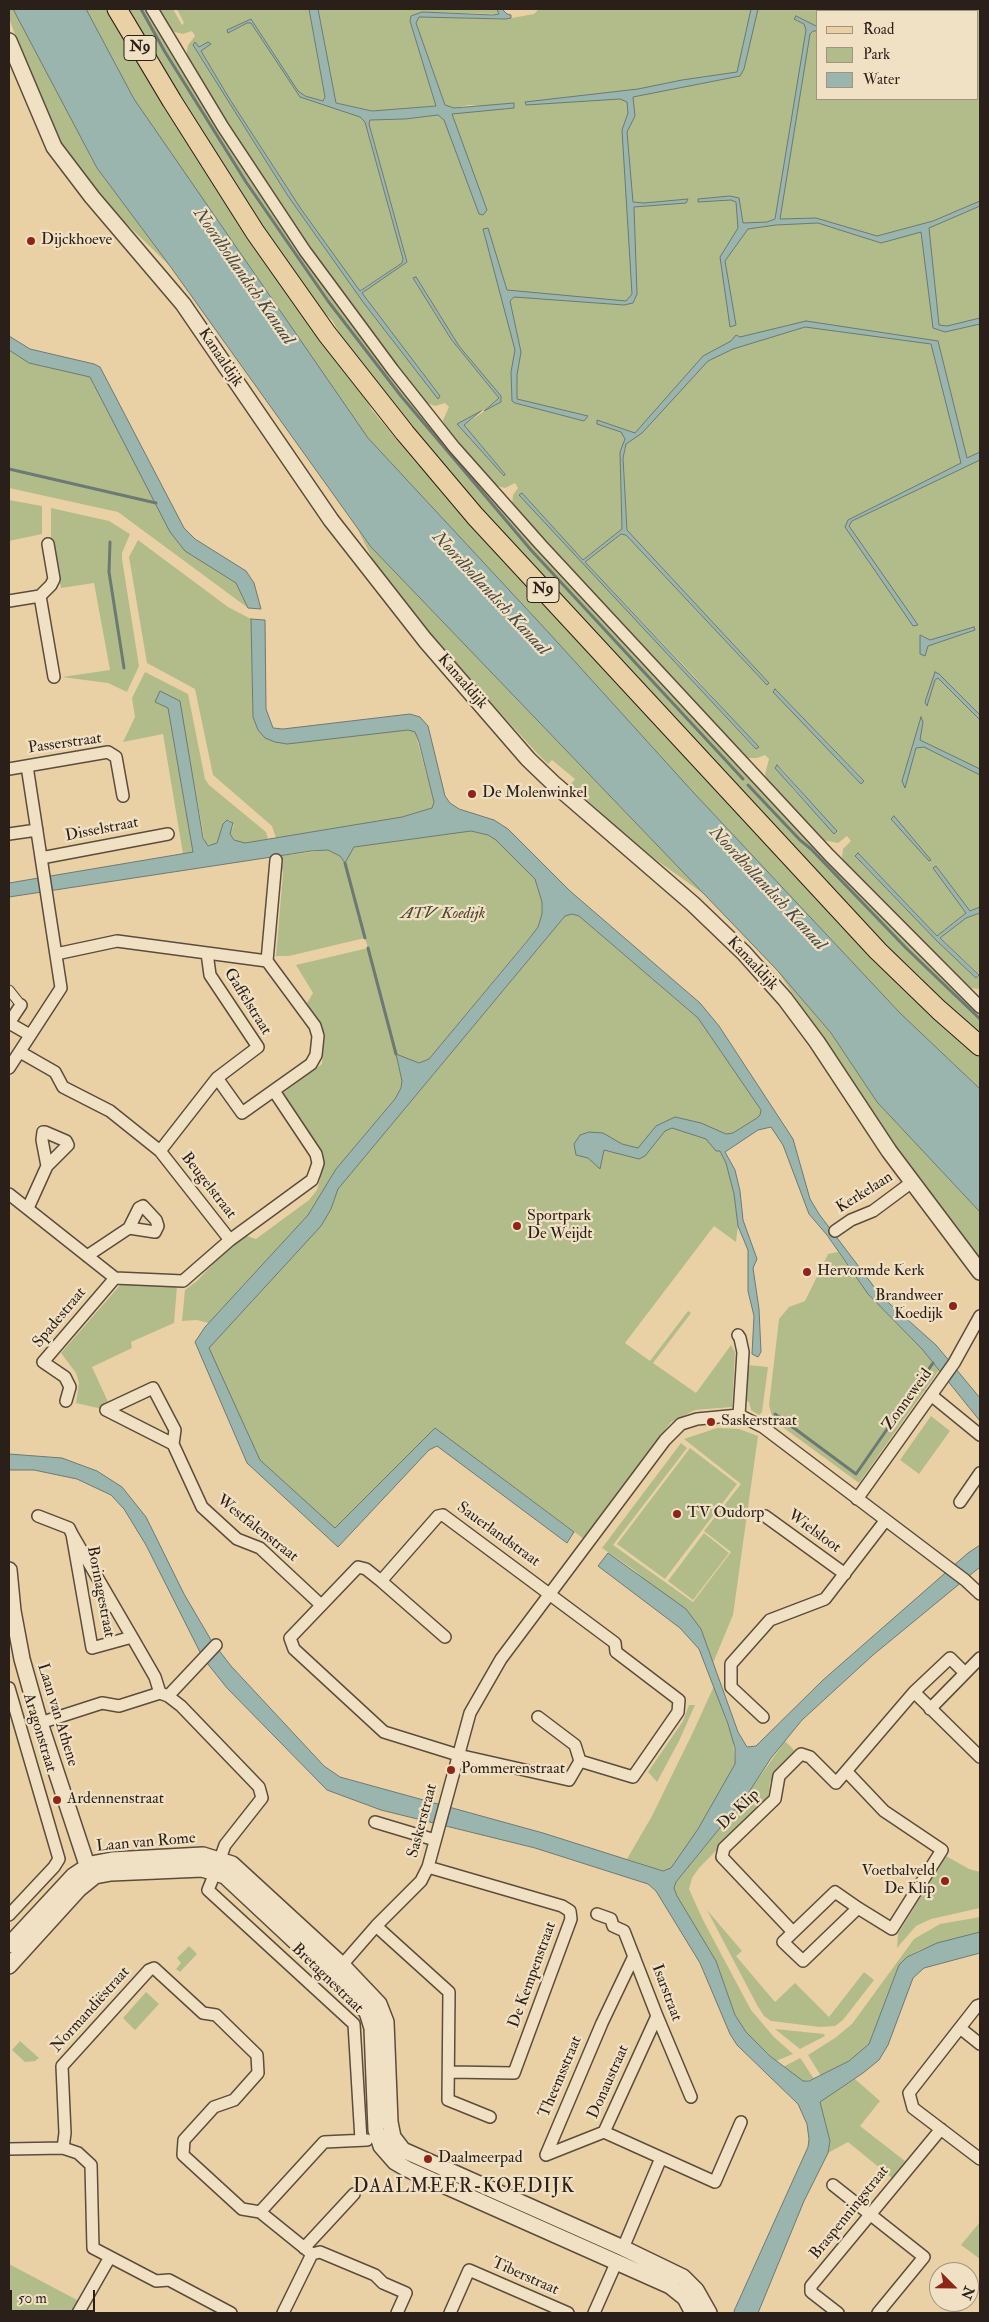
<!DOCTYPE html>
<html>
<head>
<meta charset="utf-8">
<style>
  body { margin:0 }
  #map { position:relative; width:989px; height:2322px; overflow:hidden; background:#ead1a5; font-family:"IM FELL Double Pica",serif }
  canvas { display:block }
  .frame { position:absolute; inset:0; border:10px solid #2b1f1a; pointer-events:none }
  .legend { position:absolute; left:816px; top:10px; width:162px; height:90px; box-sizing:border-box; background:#f1e1c4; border:1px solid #a29380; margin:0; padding:6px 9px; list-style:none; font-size:15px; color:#2b1f1a }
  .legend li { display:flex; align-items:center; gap:10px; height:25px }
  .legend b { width:25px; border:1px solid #a29380 }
  .north { position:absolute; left:929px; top:2262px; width:50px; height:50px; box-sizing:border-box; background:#f1e1c4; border:1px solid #a29380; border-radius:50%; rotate:113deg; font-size:14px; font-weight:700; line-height:20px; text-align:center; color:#2b1f1a }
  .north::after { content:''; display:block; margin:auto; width:18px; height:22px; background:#8f2418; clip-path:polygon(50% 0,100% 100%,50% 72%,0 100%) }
  .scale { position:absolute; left:10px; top:2290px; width:85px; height:22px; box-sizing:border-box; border:2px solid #2b1f1a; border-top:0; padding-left:6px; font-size:15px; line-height:18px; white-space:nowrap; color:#2b1f1a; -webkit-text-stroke:4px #f1e1c4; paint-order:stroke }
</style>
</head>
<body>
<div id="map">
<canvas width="989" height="2322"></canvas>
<div class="frame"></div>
<ul class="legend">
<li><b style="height:6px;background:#ead1a5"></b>Road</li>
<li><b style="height:14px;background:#b2bc8a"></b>Park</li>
<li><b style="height:14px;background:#99b5ae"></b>Water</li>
</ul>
<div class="north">N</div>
<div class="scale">50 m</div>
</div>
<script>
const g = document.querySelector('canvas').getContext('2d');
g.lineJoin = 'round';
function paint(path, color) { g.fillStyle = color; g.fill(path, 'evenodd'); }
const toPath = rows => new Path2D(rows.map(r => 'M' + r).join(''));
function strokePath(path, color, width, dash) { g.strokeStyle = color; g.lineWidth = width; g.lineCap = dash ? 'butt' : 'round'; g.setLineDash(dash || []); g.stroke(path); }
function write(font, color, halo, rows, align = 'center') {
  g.font = font + ' "IM FELL Double Pica",serif'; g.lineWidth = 4.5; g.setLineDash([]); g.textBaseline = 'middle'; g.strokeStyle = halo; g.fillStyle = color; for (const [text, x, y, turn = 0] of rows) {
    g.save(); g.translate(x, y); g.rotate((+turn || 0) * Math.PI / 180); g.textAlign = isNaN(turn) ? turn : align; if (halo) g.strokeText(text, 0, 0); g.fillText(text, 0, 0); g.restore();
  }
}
paint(toPath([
  [9,9,13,9,97,168,170,266,102,200,69,157,44,114,9,18],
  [86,9,109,9,355,380,372,410,417,464,433,478,944,1024,980,1055,980,1089,900,1013,693,792,549,633,368,438,134,99],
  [126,9,148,9,181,70,428,423,509,518,827,861,980,1014,980,1036,893,956,498,532,351,353,332,320,311,301,247,208],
  [157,9,173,9,182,25,184,23,177,9,309,9,325,98,323,101,305,96,298,91,251,19,228,33,247,23,251,23,300,97,360,117,365,122,403,259,402,263,359,291,301,209,229,98,201,51,210,44,199,48,196,43,193,45,288,196,363,302,438,398,440,396,361,293,407,262,369,124,370,120,405,119,438,115,444,120,452,116,452,113,514,108,469,105,454,108,445,105,416,23,418,17,506,19,534,14,539,9,980,9,980,907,970,912,937,867,934,868,966,913,937,936,858,853,855,856,937,941,976,978,979,974,940,938,966,918,980,913,980,989,968,988,846,867,842,857,843,849,851,841,847,836,838,843,822,840,768,782,765,774,769,759,765,755,757,758,748,758,736,748,512,506,513,495,518,488,515,483,505,488,494,485,447,430,443,420,449,407,445,403,435,406,424,402,393,364,278,205,186,57,188,45,195,36,192,31,183,34,171,31],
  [818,11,978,11,978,99,818,99],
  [415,277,459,347,502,399,464,425,505,474,504,476,457,424,484,410,499,398,451,339,413,278],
  [626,446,623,458,627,530,769,683,767,685,626,535,621,534,585,562,690,672,758,747,755,748,520,495,522,493,583,560,622,529,620,452],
  [775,689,852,768,864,781,861,784],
  [778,765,813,805,835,834,791,787],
  [318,9,497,9,499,14,422,12,411,16,410,21,436,106,372,111,336,103],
  [9,350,29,363,90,376,156,503,223,574,236,583,248,608,118,512,9,488],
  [9,500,42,506,42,534,9,541],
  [51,508,109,521,130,534,122,553,122,559,139,666,127,692,108,683,62,677,110,670,94,583,61,588,51,536],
  [358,530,371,547,704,894,638,847,570,785,575,779,552,760,548,764,535,751,434,640,376,566],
  [138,540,228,607,251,619,253,717,258,730,408,730,415,732,434,802,432,808,402,817,276,838,272,826,213,775,195,689,147,663,129,557],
  [145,672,188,694,205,779,209,785,266,832,268,839,245,843,236,842,230,834,234,825,230,820,227,820,223,824,217,843,211,846,205,843,179,701,155,702,168,708,169,715,193,852,183,854,163,734,123,742,135,717,132,698],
  [471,831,488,835,496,840,535,879,542,902,542,914,538,927,429,1059,419,1063,396,1055,402,1081,401,1088,395,1099,336,1169,308,1215,209,1323,197,1320,182,1321,185,1290,197,1281,238,1237,247,1236,256,1239,309,1200,317,1190,322,1172,322,1166,279,1096,322,1064,325,1034,304,1008,313,993,296,965,368,948,365,938,289,956,276,956,283,873,279,856,328,850,340,856,345,863,354,847],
  [572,914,579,916,698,1018,761,1110,760,1115,757,1118,733,1133,720,1151,726,1163,734,1194,738,1226,736,1242,714,1226,625,1343,650,1361,688,1311,691,1313,653,1363,696,1393,731,1345,735,1352,732,1407,695,1410,671,1422,584,1539,435,1428,335,1529,260,1460,208,1348,320,1226,331,1209,338,1189,565,916],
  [777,970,831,1033,877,1102,980,1212,980,1259,898,1152],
  [838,1252,868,1294,922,1349,939,1370,859,1483,773,1420,769,1405,779,1319,789,1307,805,1301,828,1254],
  [121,1284,177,1286,174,1323,131,1342,132,1348,92,1367,109,1404,102,1409,76,1403,79,1383,76,1373,61,1353],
  [748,1365,768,1367,762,1412,759,1415,751,1410,749,1402,747,1401],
  [931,1416,950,1431,919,1474,900,1460],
  [717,1428,739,1429,758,1436,733,1615,713,1663,701,1629,634,1570,602,1548,681,1443,687,1448,613,1545,693,1602,731,1552,704,1531,741,1484,684,1439],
  [690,1448,737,1484,665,1579,617,1544],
  [704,1533,729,1553,693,1600,668,1581],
  [714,1686,733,1740,735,1764,698,1829,671,1868,663,1871,627,1859,652,1816,694,1730],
  [689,1705,695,1705,679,1741,657,1782,648,1772,683,1721],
  [785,1741,798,1754,770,1782,768,1798,699,1868,692,1878,689,1889,703,1920,751,2010,774,2037,793,2054,776,2061,746,2032,735,2015,716,1961,677,1896,674,1888,676,1882,749,1792],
  [946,1856,969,1869,980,1872,980,1908,931,1919,916,1926,897,1948,898,1934],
  [707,1910,742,1951,736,1956,775,2002,795,1983,829,2017,864,1972,874,1980,843,2020,835,2026,820,2027,771,2021,764,2016,757,2005],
  [980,1917,980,1932,920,1950,907,1957,899,1965,869,2044,850,2061,821,2076,808,2055,835,2038,852,2024,914,1939,940,1924],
  [189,1946,197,1954,180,1972,176,1969,181,1963,177,1958],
  [146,1992,159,2004,135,2030,123,2018],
  [775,2029,824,2034,825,2036,800,2049],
  [20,2041,39,2058,35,2061,25,2062,12,2050],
  [800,2058,801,2059,814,2079,803,2081,783,2067],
  [855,2079,880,2101,860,2126,905,2161,892,2178,848,2142,828,2153,830,2141,820,2101],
  [980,2222,980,2259,961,2245],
  [9,2264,79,2301,73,2313,9,2313]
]), '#b2bc8a');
const water = toPath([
  [13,9,86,9,134,99,368,438,549,633,693,792,900,1013,980,1089,980,1212,877,1102,831,1033,777,970,371,547,170,266,97,168,13,9],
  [309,9,318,9,336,103,372,111,436,106,410,21,411,16,422,12,493,15,499,14,497,9,502,9,507,14,511,15,511,18,506,19,419,17,416,23,445,105,454,108,514,103,514,108,452,114,487,210,483,215,479,214,444,120,438,115,405,119,370,120,369,124,407,262,362,293,440,396,438,399,363,302,288,196,193,45,195,42,199,47,208,42,211,44,201,51,229,98,301,209,360,291,402,263,403,259,365,122,360,117,300,97,251,23,247,23,228,33,227,30,251,19,298,91,305,96,323,101,325,97,309,9],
  [751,9,758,9,744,69,740,76,633,97,635,116,627,132,633,202,644,203,688,199,686,203,634,207,637,294,633,303,624,305,514,297,510,301,521,352,517,375,517,399,588,416,584,421,515,403,512,401,511,372,515,350,483,229,488,228,507,290,626,301,632,294,622,130,628,113,627,102,620,99,526,105,525,102,638,89,682,80,737,72,751,9],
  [796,16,818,27,818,31,813,31,810,34,780,219,816,218,877,236,933,221,980,201,980,206,929,228,939,325,947,326,980,318,980,324,945,332,933,328,921,232,881,243,818,223,776,225,748,229,725,261,736,325,730,327,720,257,738,228,736,202,731,200,698,202,698,199,730,196,739,198,743,223,767,222,775,219,806,30,804,24,794,19,796,16],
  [416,277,459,346,501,396,501,402,484,411,499,398,451,339,413,278,416,277],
  [806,321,938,341,967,458,980,452,980,460,852,521,849,526,918,625,913,626,845,527,848,520,961,463,931,344,805,327,733,349,708,361,642,433,626,444,623,458,627,530,769,683,767,685,626,535,621,534,585,562,759,747,756,749,519,495,522,493,583,560,622,529,620,452,625,439,621,432,597,424,597,420,635,433,703,356,731,341,736,335,740,337,806,321],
  [9,336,30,349,94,364,100,367,184,528,195,539,246,571,254,583,261,609,248,608,236,583,185,551,170,532,90,377,29,363,9,350,9,336],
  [481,411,464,425,505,474,504,476,457,424,481,411],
  [251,619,265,620,266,709,273,728,283,729,410,714,420,717,428,726,445,796,450,803,459,809,494,820,508,829,570,891,700,1003,719,1026,793,1139,810,1199,819,1214,881,1296,936,1345,980,1398,980,1421,922,1349,868,1294,827,1235,809,1214,783,1145,771,1127,758,1130,725,1152,735,1170,740,1191,743,1220,757,1259,753,1268,759,1309,761,1352,758,1357,752,1354,754,1316,748,1291,748,1250,738,1226,734,1194,726,1163,720,1151,716,1151,706,1139,672,1128,665,1131,645,1156,639,1159,604,1150,600,1169,588,1158,576,1155,574,1144,580,1135,589,1132,603,1133,622,1144,638,1148,656,1126,675,1117,701,1123,726,1134,733,1133,757,1118,760,1115,761,1110,698,1018,579,916,572,914,565,916,338,1189,331,1209,321,1226,209,1348,260,1460,335,1528,435,1428,574,1532,567,1543,437,1446,429,1450,338,1547,247,1463,195,1342,205,1327,308,1215,336,1169,395,1099,401,1088,402,1081,396,1054,419,1063,429,1059,528,940,538,927,542,914,542,902,535,879,496,840,488,835,471,831,354,847,345,863,340,856,328,850,311,851,9,897,9,883,193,852,168,708,155,702,160,691,180,701,203,838,208,846,217,843,223,824,227,820,233,823,230,834,234,840,245,843,402,817,432,808,434,802,419,742,415,732,408,730,287,744,275,742,265,738,258,730,253,717,251,619],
  [974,627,975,630,928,646,925,656,920,654,920,635,930,640,974,627],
  [935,672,939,674,980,715,980,720,938,678,935,680,927,706,925,702,935,672],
  [775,689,864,781,861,784,773,692,775,689],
  [921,717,923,722,920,740,980,769,980,775,924,747,916,748,905,788,902,781,921,717],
  [777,765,837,831,834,834,775,768,777,765],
  [894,816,931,860,929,861,891,819,894,816],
  [858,853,937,936,966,913,933,868,936,866,970,911,980,907,980,913,966,918,940,938,979,975,976,978,937,941,859,860,855,856,858,853],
  [9,1454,62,1458,97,1471,122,1487,146,1517,184,1594,211,1640,231,1666,324,1766,340,1777,543,1833,663,1871,671,1868,698,1829,735,1764,735,1748,728,1724,699,1649,680,1628,598,1566,608,1553,686,1609,701,1629,738,1732,747,1747,756,1746,823,1680,968,1553,980,1545,980,1567,873,1655,802,1720,771,1758,749,1792,676,1882,674,1888,677,1896,716,1961,735,2015,746,2032,770,2056,803,2081,809,2081,849,2061,869,2044,899,1965,907,1957,937,1943,980,1932,980,1953,924,1968,913,1978,888,2045,879,2060,863,2073,820,2102,830,2141,828,2153,804,2201,758,2313,735,2313,734,2311,808,2147,809,2139,807,2124,798,2104,737,2045,730,2034,700,1963,656,1891,648,1884,535,1848,381,1810,327,1790,227,1688,203,1658,146,1545,124,1509,111,1495,77,1479,34,1470,9,1470,9,1454]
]);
paint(water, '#99b5ae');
strokePath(water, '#6d7973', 1);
strokePath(toPath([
  [141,9,165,52,246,182,328,301,401,396,531,550,743,779],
  [9,469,156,503],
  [110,542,109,572,124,668],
  [748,785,800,840,811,849,906,948,980,1019],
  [345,863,365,938],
  [368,948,396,1054],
  [775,1414,856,1474,933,1363]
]), '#6d7973', 3);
const pedestrian = toPath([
  [9,990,21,1005]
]);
const minor = toPath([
  [152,9,223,127,305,251,393,370,454,447,541,545,829,855,980,1007],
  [40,596,54,677],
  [9,601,40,596,51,585,54,579,48,544],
  [9,769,108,752,116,757,123,796],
  [9,834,37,830],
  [41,858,168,834],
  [56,954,117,941,267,961,315,1026,318,1036,316,1055,311,1064,242,1113,217,1078],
  [267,961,276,860],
  [21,1005,9,1023,30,1035],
  [20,1052,55,1072,63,1087,110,1111,160,1151,230,1240,312,1180,315,1172,318,1163,316,1154,274,1091],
  [9,1068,61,988,27,766],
  [160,1151,217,1078,258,1047,210,975,207,953],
  [9,1194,115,1278,183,1281,230,1240],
  [28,1208,47,1166,68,1145,66,1141,45,1132,43,1132,42,1140,47,1166],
  [835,1231,851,1220,873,1211,912,1182],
  [87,1256,129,1228,155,1232,158,1226,156,1220,143,1206,139,1208,129,1228],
  [738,1335,740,1338,743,1352,739,1415],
  [931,1395,980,1435],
  [66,1401,70,1387,65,1377,43,1362,115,1278],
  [106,1410,153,1388,175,1430,173,1444,202,1507,237,1539,260,1548,320,1604],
  [106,1410,173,1444],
  [857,1499,954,1363,980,1316],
  [960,1502,980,1473],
  [443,1515,615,1643,616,1652,679,1700,678,1712,633,1777,580,1761,569,1780,458,1755,384,1732,294,1649,290,1638,358,1567,366,1569,381,1581,438,1516,443,1515],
  [38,1516,69,1528,72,1534],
  [765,1516,845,1574],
  [381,1581,445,1637],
  [132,1637,72,1534,92,1648,132,1637,155,1677,160,1693],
  [9,1688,59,1859,54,1867,9,1915],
  [914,1692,980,1757],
  [168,1696,216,1645],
  [930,1709,980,1658],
  [538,1717,575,1745,580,1761],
  [763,1717,731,1687,731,1664,770,1620,825,1599,885,1521],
  [40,1723,102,1703,119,1706,160,1693,168,1696,181,1706,259,1787,262,1798,225,1845,220,1859],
  [847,1772,884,1811,942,1850,892,1929,858,1908,803,1961,783,1942,835,1892,858,1908],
  [375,1822,435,1840],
  [428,1867,562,1906,570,1911,571,1919,514,2073,449,2072],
  [215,1873,208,1890,354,2024,361,2140],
  [597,1914,611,1919,613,1926,624,1931,657,2016,691,2097],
  [376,1926,449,1992,448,2100,490,2117],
  [793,1932,722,1857,724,1848,775,1799,779,1776,801,1754,810,1757,836,1783,914,1692,950,1658,965,1673],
  [342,1965,376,1926,421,1881,428,1867,470,1713,501,1659,665,1440,681,1424,697,1419,739,1415,763,1427,965,1580,980,1594],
  [980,2005,977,2006,909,2093,913,2108,980,2159],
  [657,2016,604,2132,715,2182,741,2122],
  [960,2028,980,2044],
  [63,2148,65,2133,62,2066,149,1970,154,1968,203,2013,216,2015,257,2055,258,2073,234,2100,214,2107,184,2140,183,2155,242,2209,260,2212],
  [9,2149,63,2148,78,2153,91,2165,93,2248,156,2281,169,2280,231,2313],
  [546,2155,602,2023,634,1956],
  [546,2155,604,2132],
  [833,2185,924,2257,878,2313],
  [304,2248,354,2194],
  [623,2248,661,2158],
  [312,2254,320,2252,375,2275,383,2283,406,2293,397,2313],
  [78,2313,110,2257],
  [283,2313,312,2254,260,2212,324,2142,367,2140],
  [450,2313,469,2270,568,2313],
  [594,2313,617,2261],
  [838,2313,811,2292,811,2286,941,2129]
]);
const tertiary = toPath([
  [9,41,54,147,92,197,183,304,331,520,425,640,528,759,553,783,693,904,744,953,785,999,817,1042,889,1151,980,1272],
  [9,1570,13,1611,22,1659,40,1723,90,1874],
  [9,1945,73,1876,91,1864,112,1860,203,1855,232,1864,342,1965,379,2004,386,2022,390,2122,393,2137,403,2150,623,2248,683,2277,696,2290,709,2313],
  [9,1966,79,1889,95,1876,111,1873,202,1869,225,1876,332,1976,367,2012,372,2028,376,2130,381,2146,395,2162,407,2169,670,2286,685,2298,693,2313]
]);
const primary = toPath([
  [117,9,172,101,255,232,327,334,405,433,475,516,878,951,939,1010,980,1046]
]);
strokePath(pedestrian, '#5b4c3d', 11);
strokePath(minor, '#5b4c3d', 14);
strokePath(tertiary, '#5b4c3d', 18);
strokePath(primary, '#2b1f1a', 21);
strokePath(pedestrian, '#f1e1c4', 9);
strokePath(minor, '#f1e1c4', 11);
strokePath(tertiary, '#f1e1c4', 15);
strokePath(primary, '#ead1a5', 19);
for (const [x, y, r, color] of [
  [31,241,5,"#8f2418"],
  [472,794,5,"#8f2418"],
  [517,1226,5,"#8f2418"],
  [807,1272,5,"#8f2418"],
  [953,1306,5,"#8f2418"],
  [711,1422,5,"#8f2418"],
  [677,1514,5,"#8f2418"],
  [451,1770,5,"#8f2418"],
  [57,1800,5,"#8f2418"],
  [945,1881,5,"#8f2418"],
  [428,2159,5,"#8f2418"]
]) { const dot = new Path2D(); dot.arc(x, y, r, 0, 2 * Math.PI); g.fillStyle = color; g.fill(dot); strokePath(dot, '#f1e1c4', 2); }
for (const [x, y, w] of [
  [140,48,32],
  [543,590,32]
]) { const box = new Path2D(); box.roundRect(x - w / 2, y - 12.5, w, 25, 4); g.fillStyle = '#f1e1c4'; g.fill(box); strokePath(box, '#2b1f1a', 1); }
write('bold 15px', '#2b1f1a', null, [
  ["N9",140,48],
  ["N9",543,590]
]);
write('16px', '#2b1f1a', '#f1e1c4', [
  ["Dijckhoeve",41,241],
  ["De Molenwinkel",482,794],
  ["Sportpark",527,1217],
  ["De Weijdt",527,1235],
  ["Hervormde Kerk",817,1272],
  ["Brandweer",943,1297,"right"],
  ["Koedijk",943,1315,"right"],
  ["Saskerstraat",721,1422],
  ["TV Oudorp",687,1514],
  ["Pommerenstraat",461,1770],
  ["Ardennenstraat",67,1800],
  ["Voetbalveld",935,1872,"right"],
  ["De Klip",935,1890,"right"],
  ["Daalmeerpad",438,2159]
], 'left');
write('16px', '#2b1f1a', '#f1e1c4', [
  ["Kanaaldijk",220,358,56],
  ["Kanaaldijk",462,682,49],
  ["Passerstraat",65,744,-8],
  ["Disselstraat",102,830,-11],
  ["Kanaaldijk",752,964,47],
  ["Gaffelstraat",247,1002,58],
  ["Beugelstraat",208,1186,52],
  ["Kerkelaan",865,1193,-32],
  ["Spadestraat",60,1318,-50],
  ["Zonneweid",908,1400,-54],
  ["Westfalenstraat",257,1529,38],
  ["Wielsloot",814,1532,36],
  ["Sauerlandstraat",498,1535,36],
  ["Borinagestraat",100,1592,79],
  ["Laan van Athene",57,1715,73],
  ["Aragonstraat",39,1733,73],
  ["De Klip",739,1810,-44],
  ["Saskerstraat",423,1821,-75],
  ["Laan van Rome",146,1843,-5],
  ["De Kempenstraat",533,1975,-70],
  ["Bretagnestraat",327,1979,44],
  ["Isarstraat",666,1993,69],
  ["Normandiëstraat",91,2010,-48],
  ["Theemsstraat",561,2077,-67],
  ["Donaustraat",609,2082,-66],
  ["Braspenningstraat",850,2213,-51],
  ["Tiberstraat",525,2277,24]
]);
write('italic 16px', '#4d4636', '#f1e1c4', [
  ["ATV Koedijk",443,915]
]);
write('italic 18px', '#4c4c46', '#f1e1c4', [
  ["Noordhollandsch Kanaal",243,277,55],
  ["Noordhollandsch Kanaal",490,594,47],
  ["Noordhollandsch Kanaal",767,889,47]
]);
g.letterSpacing = '1px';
write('19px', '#2b1f1a', '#f1e1c4', [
  ["DAALMEER-KOEDIJK",464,2188]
]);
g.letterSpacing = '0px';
</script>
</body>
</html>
